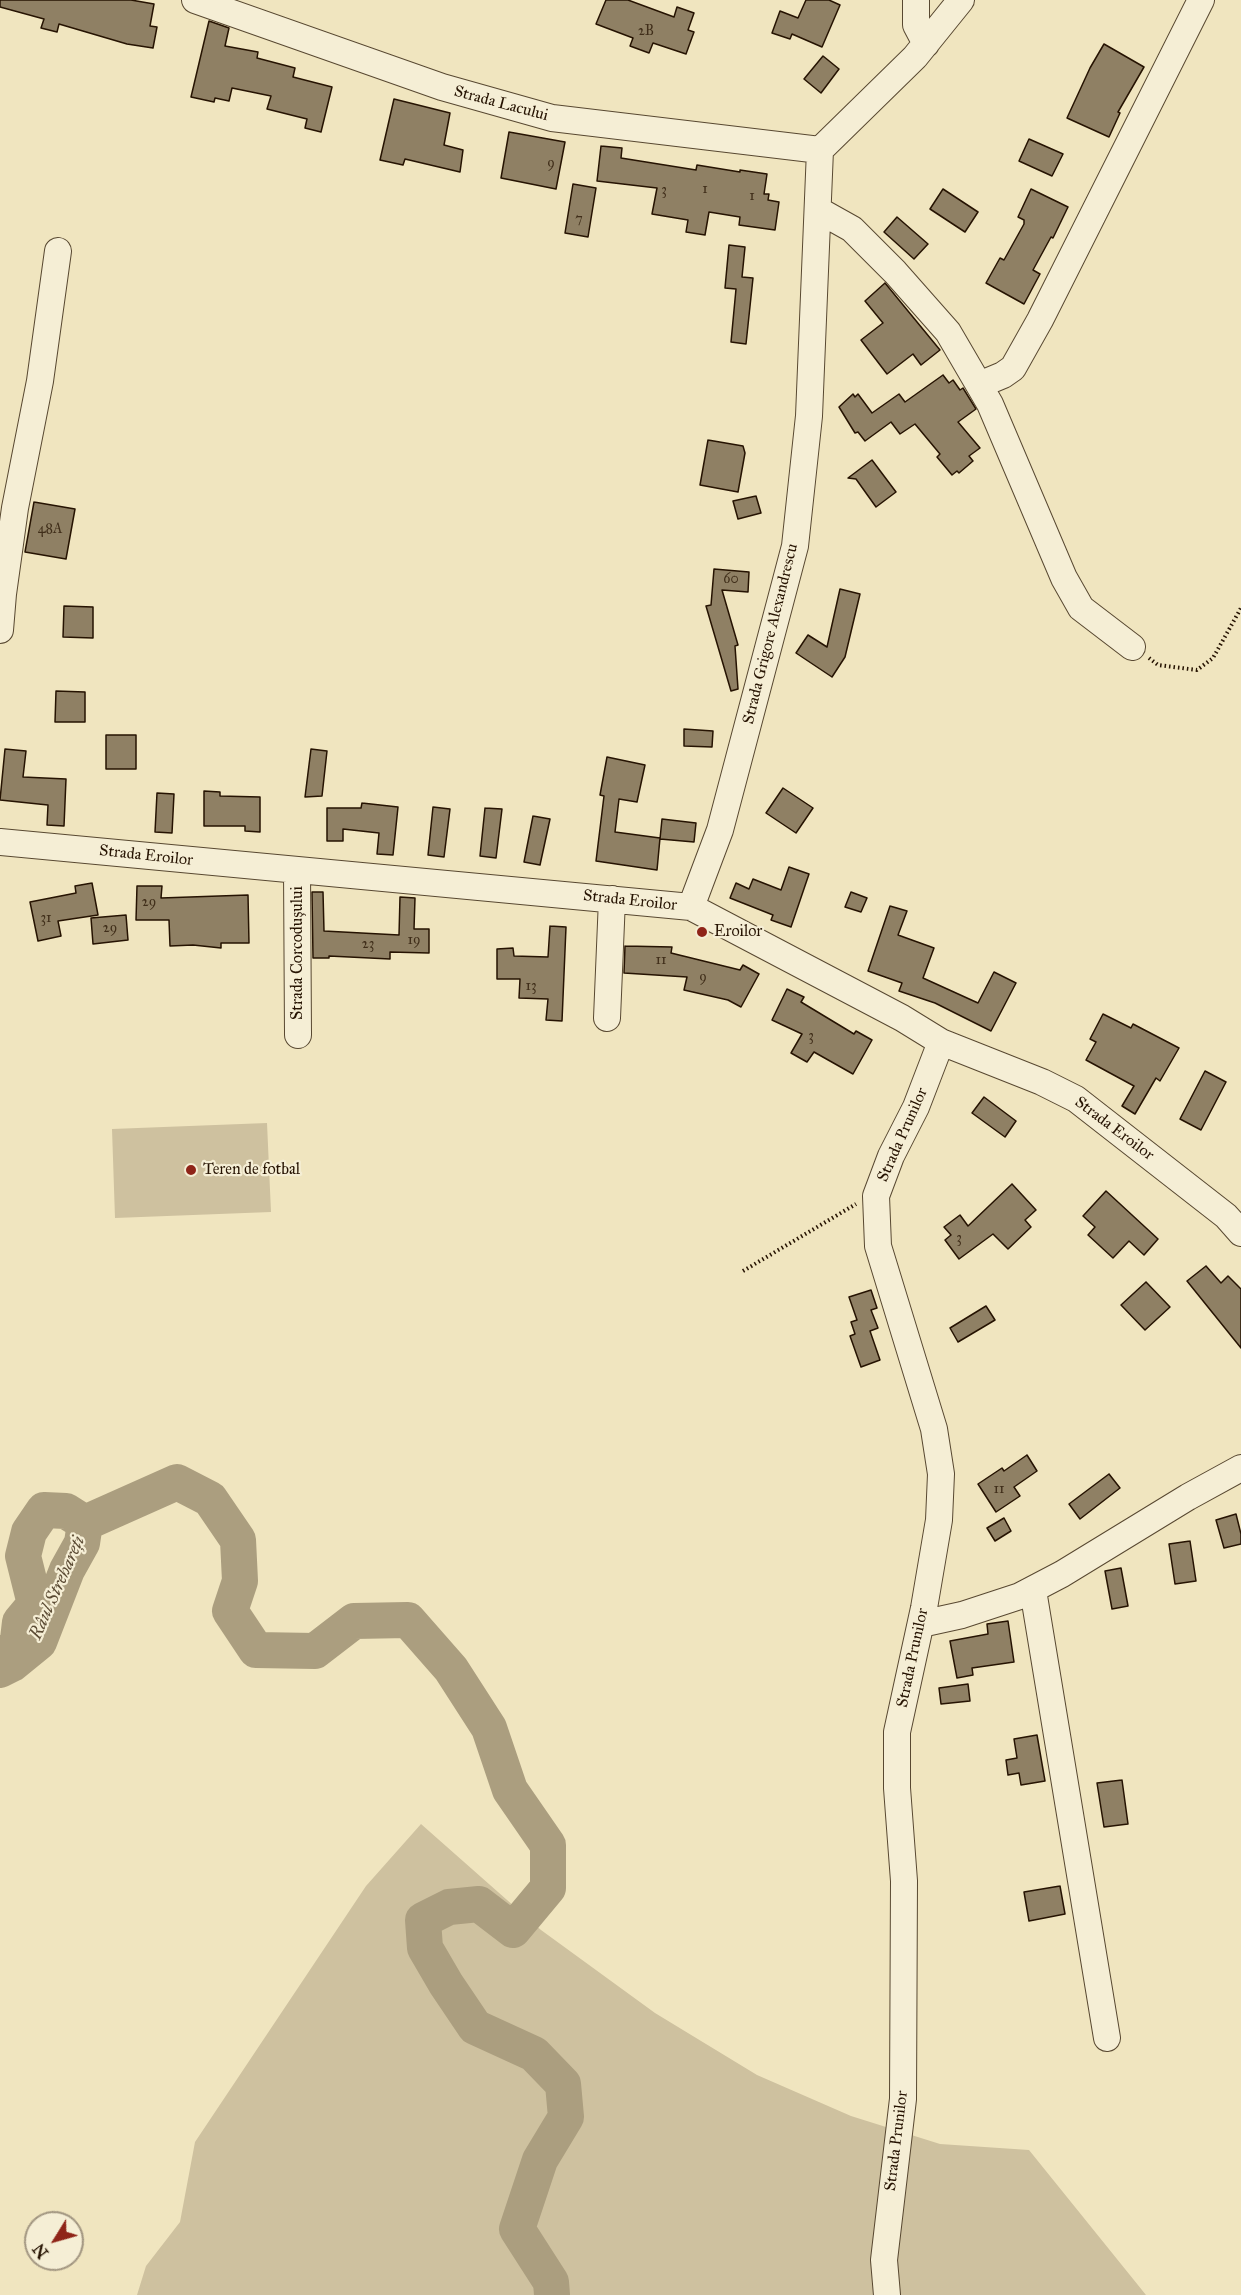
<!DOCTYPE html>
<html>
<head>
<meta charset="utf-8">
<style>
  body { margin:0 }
  #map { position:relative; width:1241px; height:2295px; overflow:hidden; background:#f0e5bf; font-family:"IM FELL Great Primer",serif }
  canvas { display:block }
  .north { position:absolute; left:24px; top:2211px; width:60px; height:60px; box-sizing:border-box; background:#f5eed5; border:2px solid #a29681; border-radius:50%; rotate:233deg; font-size:16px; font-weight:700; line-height:24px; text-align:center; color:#261302 }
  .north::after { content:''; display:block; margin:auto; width:21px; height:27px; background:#8f2418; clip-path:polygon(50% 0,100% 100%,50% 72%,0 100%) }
</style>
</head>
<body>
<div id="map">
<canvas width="1241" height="2295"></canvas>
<div class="north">N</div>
</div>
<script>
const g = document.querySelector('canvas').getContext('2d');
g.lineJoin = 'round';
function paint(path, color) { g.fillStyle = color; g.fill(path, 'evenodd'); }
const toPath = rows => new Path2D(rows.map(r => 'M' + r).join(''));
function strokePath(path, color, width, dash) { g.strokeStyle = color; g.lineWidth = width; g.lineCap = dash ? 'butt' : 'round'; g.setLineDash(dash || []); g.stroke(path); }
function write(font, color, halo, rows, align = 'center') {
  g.font = font + ' "IM FELL Great Primer",serif'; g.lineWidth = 4.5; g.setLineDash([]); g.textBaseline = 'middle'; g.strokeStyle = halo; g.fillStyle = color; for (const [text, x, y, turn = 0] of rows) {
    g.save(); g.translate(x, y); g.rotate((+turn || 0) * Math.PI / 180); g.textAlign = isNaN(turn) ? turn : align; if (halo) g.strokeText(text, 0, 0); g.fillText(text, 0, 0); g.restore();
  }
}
paint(toPath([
  [267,1123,271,1212,115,1218,112,1129],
  [421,1824,541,1930,655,2013,757,2075,851,2116,940,2144,1029,2150,1146,2295,137,2295,146,2266,180,2222,195,2142,366,1886]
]), '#cec19f');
strokePath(toPath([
  [85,1523,177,1482,210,1499,238,1540,240,1581,230,1611,256,1650,315,1651,354,1621,408,1620,451,1669,489,1728,510,1790,548,1845,548,1888,513,1930,479,1904,449,1907,423,1920,425,1948,446,1984,475,2027,534,2054,563,2084,566,2117,540,2160,517,2229,551,2282,552,2295],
  [0,1654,17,1648,20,1622,35,1604,23,1556,29,1532,44,1510,66,1511,85,1523,82,1543,67,1570,39,1642,12,1664,0,1670]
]), '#ab9e7f', 36);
const building = toPath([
  [0,0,131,0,154,4,150,26,157,27,153,48,127,44,59,24,57,32,41,28,44,19,0,7,0,0],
  [606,0,628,0,674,17,677,7,694,13,688,30,694,32,686,54,653,43,649,53,630,46,633,38,596,24,606,0],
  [806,0,829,0,840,5,822,47,792,34,790,39,772,33,780,11,798,18,806,0],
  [209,21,229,28,225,46,258,52,257,58,295,68,293,77,332,87,321,132,305,128,307,119,267,109,271,96,232,88,229,101,215,98,214,102,191,97,209,21],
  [1104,44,1144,67,1118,112,1120,113,1109,137,1067,118,1090,68,1104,44],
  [823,56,839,69,821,93,804,79,823,56],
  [394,99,450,113,444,145,463,150,460,172,405,159,403,165,380,160,394,99],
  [509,132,565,142,556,189,501,178,509,132],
  [1029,139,1063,154,1052,176,1019,161,1029,139],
  [601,146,622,148,621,158,696,170,697,165,740,172,740,170,767,174,764,194,769,194,768,200,779,202,775,230,739,225,740,217,709,212,705,235,686,232,688,220,652,214,657,188,597,181,601,146],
  [573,184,596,188,588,237,565,233,573,184],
  [943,189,978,212,965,232,930,209,943,189],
  [1031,189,1068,207,1053,238,1051,237,1033,270,1040,274,1024,304,986,283,1000,258,1004,260,1024,224,1024,220,1018,217,1031,189],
  [897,217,928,244,914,259,884,232,897,217],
  [729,245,745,247,742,277,753,278,746,344,731,342,736,289,725,288,729,245],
  [885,283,940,350,921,365,913,354,887,374,861,340,883,323,865,301,885,283],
  [943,375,949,383,953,380,960,390,963,388,976,409,958,422,980,448,969,456,973,461,959,473,957,471,952,475,937,457,940,454,915,424,900,434,891,422,865,441,858,432,855,433,839,407,853,394,855,397,858,394,872,413,899,394,905,402,943,375],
  [708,440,743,446,745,453,738,492,700,485,708,440],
  [872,460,896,492,876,507,856,479,848,478,872,460],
  [756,496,761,513,738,519,733,501,756,496],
  [34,502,75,509,66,559,25,552,34,502],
  [714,569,749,572,748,592,722,590,738,645,735,646,738,689,731,691,706,606,711,605,714,569],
  [840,589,860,594,845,657,832,677,796,653,808,635,827,647,840,589],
  [64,606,93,607,93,638,63,637,64,606],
  [56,691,85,692,85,722,55,722,56,691],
  [684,729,713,731,712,747,684,746,684,729],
  [106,735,136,735,136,769,106,769,106,735],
  [5,749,26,751,23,777,66,779,64,826,47,825,48,805,0,800,5,749],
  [311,749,327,751,322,796,305,797,311,749],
  [607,757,645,765,637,802,619,799,615,832,660,838,657,870,596,861,604,796,600,795,607,757],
  [783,788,813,808,796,833,766,813,783,788],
  [204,791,220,792,220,796,260,797,260,832,245,831,245,826,204,826,204,791],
  [157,793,174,794,172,833,155,832,157,793],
  [362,803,398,807,393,855,377,854,379,833,343,829,343,841,327,841,327,808,361,808,362,803],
  [433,807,450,809,444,857,428,855,433,807],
  [485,808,502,809,496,858,480,856,485,808],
  [533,816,550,819,540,865,524,862,533,816],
  [662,819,696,823,694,842,660,839,662,819],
  [789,867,809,874,791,927,771,920,773,915,730,898,736,883,749,889,753,879,781,890,789,867],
  [92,883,98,915,58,921,61,936,38,941,30,902,76,893,75,886,92,883],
  [137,886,162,886,161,898,248,895,249,943,221,943,221,948,193,945,170,946,169,920,136,920,137,886],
  [312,892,323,892,324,931,399,935,400,897,415,898,414,929,429,929,429,953,390,952,390,959,329,956,329,958,313,958,312,892],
  [851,892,867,898,861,912,845,907,851,892],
  [890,906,907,911,898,935,934,948,923,978,978,1003,994,972,1016,983,991,1031,935,1003,899,991,902,983,868,971,890,906],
  [126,915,128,940,93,944,91,918,126,915],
  [550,926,566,927,562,1021,546,1020,548,999,519,998,520,979,497,979,497,949,513,948,514,956,548,957,550,926],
  [625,946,672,947,671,953,740,970,743,965,759,974,741,1007,728,1000,684,990,687,977,624,973,625,946],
  [787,989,804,997,801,1002,854,1034,856,1031,872,1040,853,1074,814,1052,807,1062,791,1053,802,1034,772,1020,787,989],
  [1103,1014,1131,1028,1133,1024,1179,1048,1160,1081,1156,1078,1135,1114,1122,1106,1134,1086,1086,1060,1096,1042,1090,1039,1103,1014],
  [1205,1071,1226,1082,1201,1130,1180,1119,1205,1071],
  [984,1097,1016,1121,1005,1137,972,1113,984,1097],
  [1012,1184,1036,1210,1025,1220,1031,1227,1008,1249,993,1234,959,1259,945,1240,951,1235,944,1227,960,1215,968,1226,1012,1184],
  [1106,1191,1158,1239,1144,1255,1129,1241,1113,1258,1088,1235,1095,1227,1083,1216,1106,1191],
  [1206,1266,1221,1283,1228,1276,1241,1289,1241,1348,1187,1281,1206,1266],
  [1146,1282,1170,1307,1145,1330,1121,1305,1146,1282],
  [871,1290,877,1308,871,1310,878,1328,870,1331,880,1360,861,1367,850,1336,855,1334,851,1322,857,1320,849,1297,871,1290],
  [986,1306,995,1320,958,1342,950,1328,986,1306],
  [1027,1455,1037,1471,1014,1487,1020,1496,996,1512,978,1484,1002,1468,1004,1471,1027,1455],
  [1109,1474,1120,1488,1080,1519,1069,1504,1109,1474],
  [1236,1514,1241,1534,1241,1544,1224,1548,1216,1520,1236,1514],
  [1004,1518,1011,1531,995,1541,987,1528,1004,1518],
  [1190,1541,1196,1581,1175,1584,1169,1544,1190,1541],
  [1121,1568,1128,1606,1112,1609,1105,1571,1121,1568],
  [1008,1621,1014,1662,972,1668,973,1675,957,1678,950,1641,988,1634,987,1624,1008,1621],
  [968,1684,970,1701,941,1704,939,1688,968,1684],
  [1037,1735,1045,1781,1021,1785,1019,1773,1008,1775,1006,1760,1017,1758,1014,1739,1037,1735],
  [1122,1780,1128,1824,1104,1827,1097,1783,1122,1780],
  [1060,1886,1065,1914,1029,1921,1024,1892,1060,1886]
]);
paint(building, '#8f8064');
strokePath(building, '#261302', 1.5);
const minor = toPath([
  [195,0,442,87,552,118,820,150],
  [916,0,916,25,926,44],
  [818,210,852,229,895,272,948,332,990,404,1064,578,1081,608,1132,647],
  [979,385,1003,375,1013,368,1040,320,1201,0],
  [0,630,3,594,15,508,40,381,58,251],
  [0,842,691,907,902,1018,941,1042,1042,1082,1076,1099,1226,1216,1241,1233],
  [297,870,298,1035],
  [691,907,720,830,795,546,809,416,820,150,915,57,961,0],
  [607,1018,612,899],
  [1033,1590,1107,2038],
  [921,1624,962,1615,1020,1596,1062,1574,1188,1497,1241,1468],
  [887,2295,884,2260,903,2099,904,1881,897,1788,897,1732,924,1608,939,1520,941,1474,934,1429,878,1246,876,1196,891,1156,916,1107,941,1042]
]);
strokePath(minor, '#584831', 28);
strokePath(toPath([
  [1149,658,1158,665,1197,670,1213,658,1241,608],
  [743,1271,856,1204]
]), '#261302', 4, [1.5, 3]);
strokePath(minor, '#f5eed5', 26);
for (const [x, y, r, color] of [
  [702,932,6,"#8f2418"],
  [191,1170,6,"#8f2418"]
]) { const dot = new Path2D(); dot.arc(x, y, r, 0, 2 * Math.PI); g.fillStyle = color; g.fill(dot); strokePath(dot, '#f5eed5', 2); }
write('14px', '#402e1a', null, [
  ["2B",646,32],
  ["9",551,164],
  ["1",705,190],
  ["3",664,191],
  ["1",752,197],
  ["7",579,220],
  ["48A",50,530],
  ["60",731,580],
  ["29",149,903],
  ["31",46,919],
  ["29",110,929],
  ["19",414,941],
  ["23",368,945],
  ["11",661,961],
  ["9",703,978],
  ["13",531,987],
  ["3",811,1037],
  ["3",959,1239],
  ["11",999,1490]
]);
write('16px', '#261302', '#f5eed5', [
  ["Strada Lacului",501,104,15],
  ["Strada Grigore Alexandrescu",771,634,-76],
  ["Strada Eroilor",146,856,6],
  ["Strada Eroilor",630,901,6],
  ["Strada Corcodușului",298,953,-90],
  ["Strada Eroilor",1114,1129,37],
  ["Strada Prunilor",903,1135,-66],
  ["Strada Prunilor",913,1658,-78],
  ["Strada Prunilor",897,2141,-83]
]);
write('16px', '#261302', '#f5eed5', [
  ["Eroilor",714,932],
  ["Teren de fotbal",203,1170]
], 'left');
write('italic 18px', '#5b4b34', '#f5eed5', [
  ["Râul Strehareți",58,1588,-66]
]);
</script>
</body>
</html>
